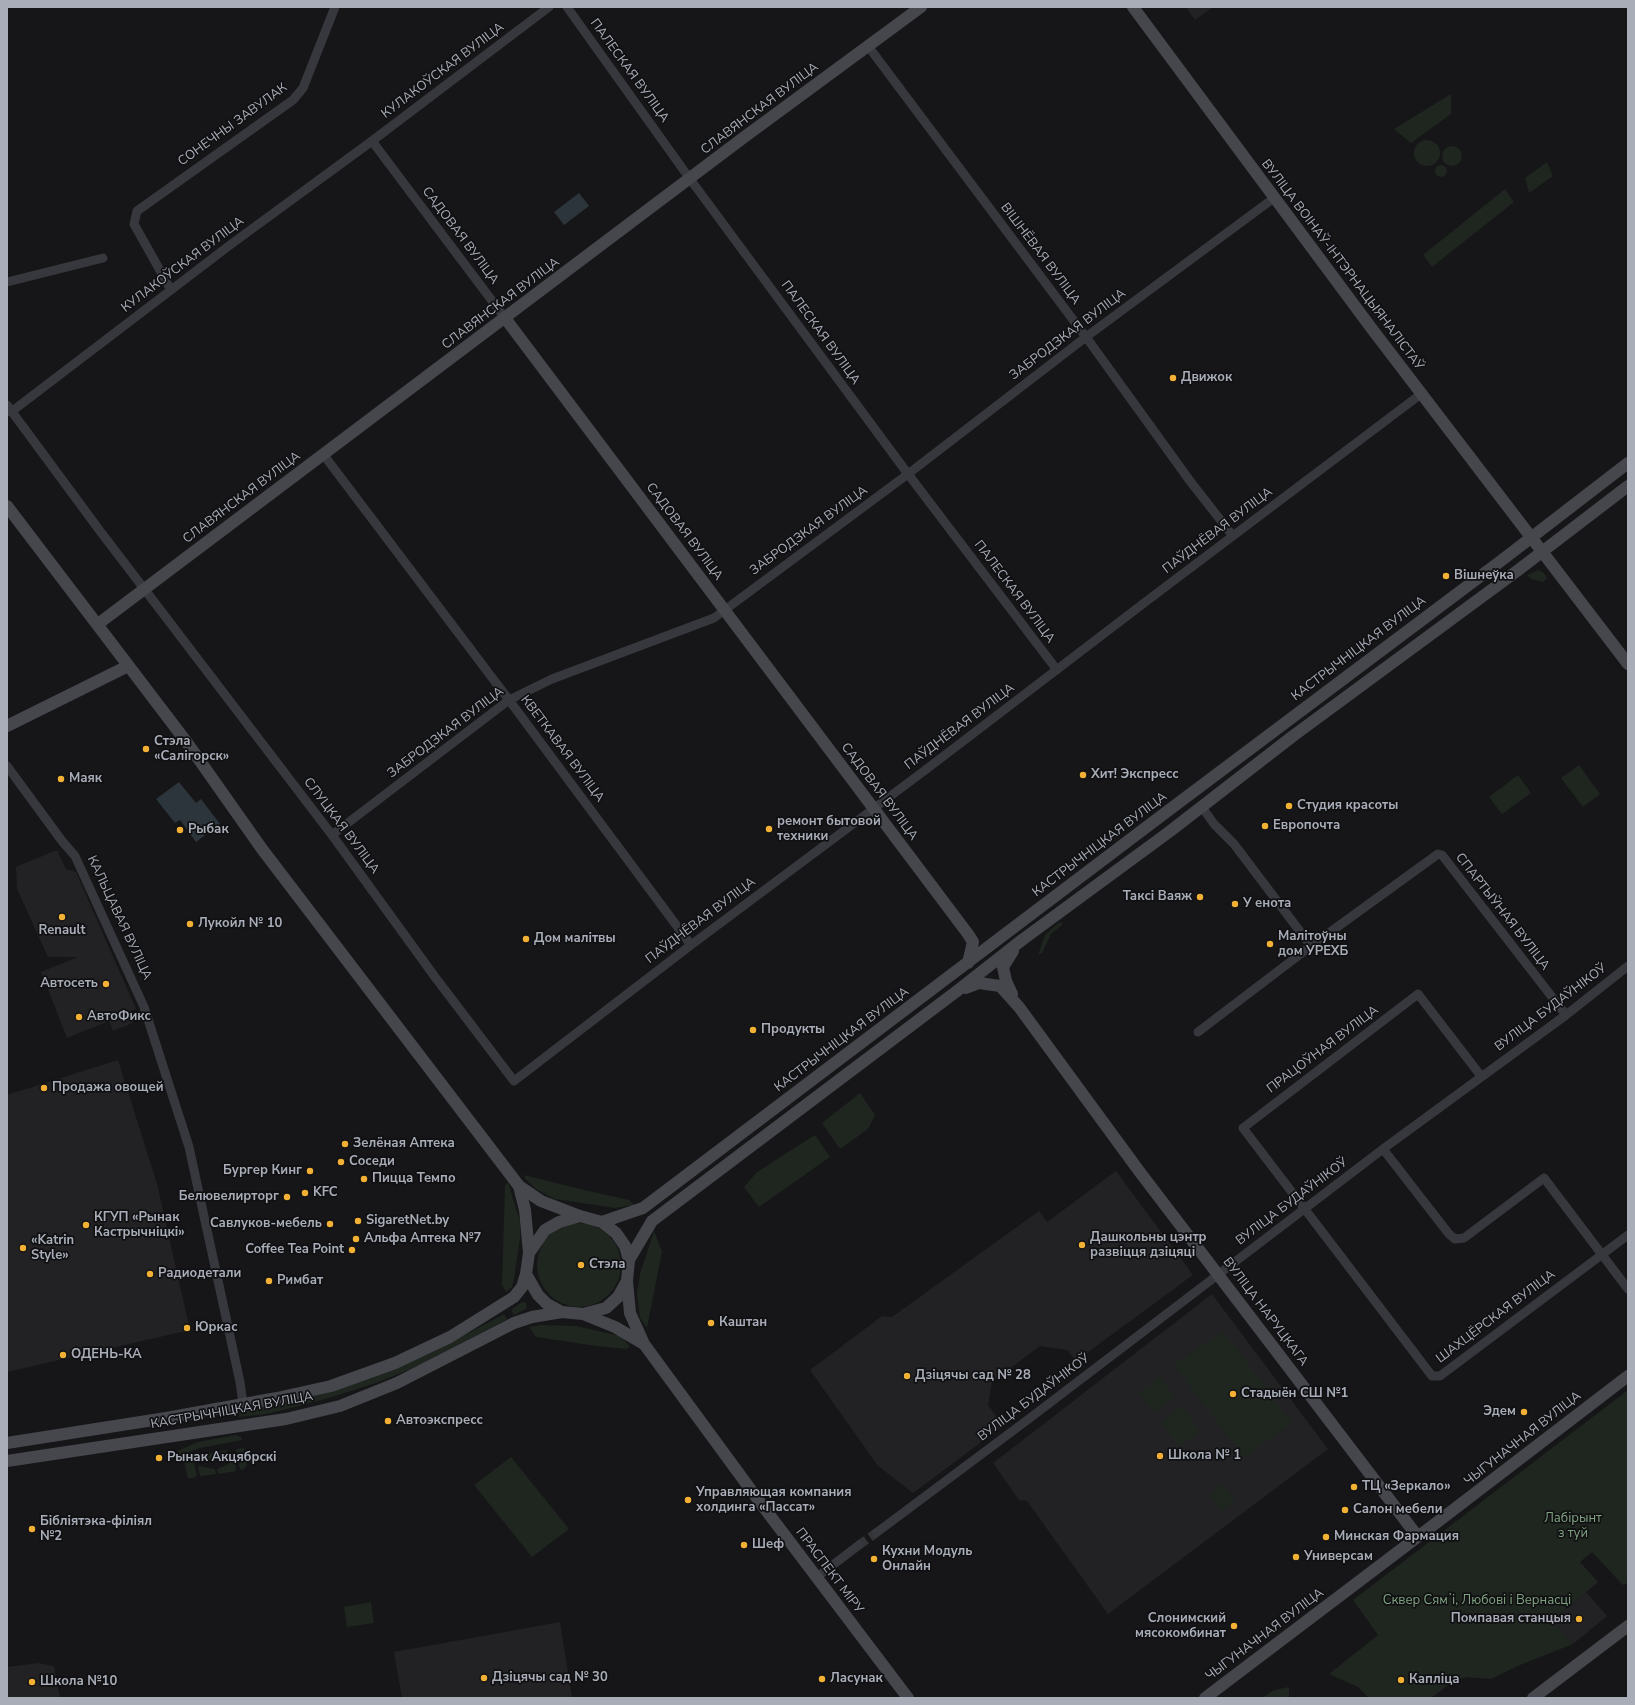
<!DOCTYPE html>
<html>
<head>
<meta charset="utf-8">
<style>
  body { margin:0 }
  #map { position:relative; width:1635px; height:1705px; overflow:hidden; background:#161618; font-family:"Nunito Sans",sans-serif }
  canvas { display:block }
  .frame { position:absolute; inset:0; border:8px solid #a8adb8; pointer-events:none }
</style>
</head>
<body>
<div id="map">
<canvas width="1635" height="1705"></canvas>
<div class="frame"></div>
</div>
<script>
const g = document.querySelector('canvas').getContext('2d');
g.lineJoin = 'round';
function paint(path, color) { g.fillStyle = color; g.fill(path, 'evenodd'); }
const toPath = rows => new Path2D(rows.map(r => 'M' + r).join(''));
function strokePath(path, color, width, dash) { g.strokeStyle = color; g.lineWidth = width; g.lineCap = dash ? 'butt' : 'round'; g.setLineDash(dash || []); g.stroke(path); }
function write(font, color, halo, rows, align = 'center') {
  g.font = font + ' "Nunito Sans",sans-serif'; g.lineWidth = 3.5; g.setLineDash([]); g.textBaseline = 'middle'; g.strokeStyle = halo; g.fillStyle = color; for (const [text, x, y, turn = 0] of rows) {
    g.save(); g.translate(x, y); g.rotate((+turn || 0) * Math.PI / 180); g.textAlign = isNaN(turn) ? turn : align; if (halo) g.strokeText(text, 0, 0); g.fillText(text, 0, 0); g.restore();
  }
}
paint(toPath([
  [1186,7,1213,7,1195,20],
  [57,850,66,869,76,872,136,1009,129,1012,133,1023,113,1031,109,1021,67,1038,41,972,78,957,48,957,17,889,16,867],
  [118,1060,157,1184,190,1330,7,1372,7,1095],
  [1116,1171,1193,1275,1076,1361,1067,1350,1040,1346,992,1382,988,1405,1003,1426,913,1493,878,1466,810,1370,882,1316,892,1317,1039,1211,1047,1222],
  [1212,1294,1328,1449,1108,1614,1027,1501,1019,1500,993,1463],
  [1586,1592,1607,1616,1573,1644,1553,1620],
  [560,1622,572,1698,402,1698,394,1652],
  [38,1663,54,1666,60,1698,7,1698,7,1667]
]), '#222225');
paint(toPath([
  [1451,94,1451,114,1411,143,1394,129],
  '1414 153a13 13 0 1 1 26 0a13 13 0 1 1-26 0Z',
  '1442 156a10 10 0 1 1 20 0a10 10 0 1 1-20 0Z',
  [1547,162,1553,176,1529,193,1525,178],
  '1435 171a6 6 0 1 1 12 0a6 6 0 1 1-12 0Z',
  [1505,189,1514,202,1432,267,1423,255],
  [1538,570,1544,573,1547,578,1543,582,1531,579,1527,575],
  [1579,765,1600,794,1583,807,1561,778],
  [1518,775,1531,793,1502,814,1489,797],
  [1062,922,1062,925,1051,934,1042,953,1038,955,1045,935,1057,924],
  [860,1093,875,1115,868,1129,840,1149,822,1123],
  [815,1135,830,1157,759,1207,744,1187,757,1172],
  [524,1175,580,1189,629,1200,634,1205,615,1208,555,1199,536,1189,525,1178],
  [508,1182,520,1222,520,1238,514,1279,512,1287,506,1292,502,1285,505,1186],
  '537 1265a42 42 0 1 1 84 0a42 42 0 1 1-84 0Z',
  [654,1231,662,1252,647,1328,640,1318,637,1294,640,1274],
  [522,1302,525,1302,527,1306,526,1309,514,1315,511,1310],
  [504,1314,507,1319,426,1363,376,1383,329,1398,267,1414,239,1417,239,1412,317,1395,407,1363,435,1351],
  [540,1325,576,1326,621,1336,630,1347,627,1349,596,1346,536,1337,529,1327],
  [1223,1330,1292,1423,1244,1458,1174,1365],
  [1160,1377,1174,1397,1153,1412,1139,1392],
  [1628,1390,1628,1583,1623,1585,1620,1582,1592,1552,1580,1562,1598,1582,1553,1620,1573,1644,1520,1665,1491,1679,1467,1677,1454,1681,1431,1698,1369,1698,1358,1687,1329,1674,1378,1635,1353,1600],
  [1182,1406,1200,1431,1178,1447,1161,1422],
  [236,1435,241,1437,242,1440,200,1448,181,1455,177,1451,198,1442],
  [244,1448,247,1465,244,1469,240,1470,236,1449],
  [228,1450,222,1457,211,1461,202,1458,199,1455],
  [235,1457,236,1471,218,1474,217,1469,227,1465],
  [511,1457,569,1529,532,1557,474,1485],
  [191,1459,194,1463,197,1476,193,1478,188,1478,184,1462],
  [199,1466,215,1469,216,1474,200,1476,198,1467],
  [1223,1484,1235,1500,1221,1511,1209,1495],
  [371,1602,374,1623,347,1627,344,1607],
  [1289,1687,1289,1698,1262,1698,1274,1690]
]), '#1e261f');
paint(toPath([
  [579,193,589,206,564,225,554,212],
  [179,782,196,803,201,799,220,824,196,842,180,820,175,823,156,799]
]), '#2c353c');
strokePath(toPath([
  [859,1545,876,1533]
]), '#333438', 9, [9, 4.5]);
strokePath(toPath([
  [567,7,690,179,908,474,1057,670],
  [868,46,1086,337,1190,481,1233,536],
  [372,141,505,318],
  [7,282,103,258],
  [171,290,134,224,137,211,293,100,303,88,335,7],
  [7,405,100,531,332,835,435,977,514,1081,691,945,928,768,1148,600,1421,394],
  [11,412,230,245,372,141,549,7],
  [323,454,509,700,691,945],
  [7,766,62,841,75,856,144,1007,189,1147,240,1382,243,1404],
  [1202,807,1214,824,1234,844,1311,946],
  [332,835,509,700,552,679,714,618,908,474,1086,337,1274,198],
  [1198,1032,1311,946,1438,854,1442,855,1566,1015],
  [1481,1076,1418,994,1243,1128,1432,1376,1440,1376,1628,1235],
  [1383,1149,1449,1234,1455,1239,1464,1238,1544,1178,1628,1289],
  [876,1533,1030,1418,1383,1149,1566,1015,1628,966],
  [817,1577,859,1545]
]), '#37383d', 9);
strokePath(toPath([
  [1133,7,1372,329,1628,664],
  [505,318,968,934,973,942,968,963],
  [7,506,188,744,262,849,519,1186,525,1210,529,1253,526,1274,522,1287,514,1297,450,1337,395,1363,331,1386,277,1398,166,1418,7,1443],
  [98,624,743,138,921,7],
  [7,726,128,666],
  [966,988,979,983,1000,986,1019,1007,1139,1171,1418,1537],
  [1012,994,1006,981,1003,967,1013,951],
  [519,1186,541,1201,580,1216,602,1222,616,1233,625,1246,629,1260,627,1281,630,1313,644,1344,762,1505,908,1698],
  [602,1222,643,1208,1169,810,1506,557,1628,463],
  [529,1253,545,1230,559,1222,580,1216],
  [629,1260,652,1221,957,991,1022,940,1169,832,1293,736,1517,571,1628,486],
  [526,1274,538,1295,547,1304,562,1312,583,1314,615,1327,644,1344],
  [583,1314,606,1308,618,1297,627,1281],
  [7,1461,286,1419,340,1406,397,1383,514,1323,532,1317,562,1312],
  [1205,1698,1440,1520,1628,1376],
  [1533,1698,1628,1626]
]), '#45474d', 12);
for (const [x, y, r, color] of [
  [1173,378,4,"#f2b134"],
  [1446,576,4,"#f2b134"],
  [146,749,4,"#f2b134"],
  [1083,775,4,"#f2b134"],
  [61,779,4,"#f2b134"],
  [1289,806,4,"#f2b134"],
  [1265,826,4,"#f2b134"],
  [769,829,4,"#f2b134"],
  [180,830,4,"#f2b134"],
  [1200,897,4,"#f2b134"],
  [1235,904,4,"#f2b134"],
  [62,917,4,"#f2b134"],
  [190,924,4,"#f2b134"],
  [526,939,4,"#f2b134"],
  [1270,944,4,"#f2b134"],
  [106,984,4,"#f2b134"],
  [79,1017,4,"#f2b134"],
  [753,1030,4,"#f2b134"],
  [44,1088,4,"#f2b134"],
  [345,1144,4,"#f2b134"],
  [341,1162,4,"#f2b134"],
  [310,1171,4,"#f2b134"],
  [364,1179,4,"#f2b134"],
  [305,1193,4,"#f2b134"],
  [287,1197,4,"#f2b134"],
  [358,1221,4,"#f2b134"],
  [330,1224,4,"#f2b134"],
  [86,1225,4,"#f2b134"],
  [356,1239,4,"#f2b134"],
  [1082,1245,4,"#f2b134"],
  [23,1248,4,"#f2b134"],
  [352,1250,4,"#f2b134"],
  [581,1265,4,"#f2b134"],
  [150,1274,4,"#f2b134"],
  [269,1281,4,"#f2b134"],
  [711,1323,4,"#f2b134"],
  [187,1328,4,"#f2b134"],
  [63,1355,4,"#f2b134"],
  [907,1376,4,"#f2b134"],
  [1233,1394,4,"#f2b134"],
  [1524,1412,4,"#f2b134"],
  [388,1421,4,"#f2b134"],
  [1160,1456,4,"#f2b134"],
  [159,1458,4,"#f2b134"],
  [1354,1487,4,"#f2b134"],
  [688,1500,4,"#f2b134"],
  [1345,1510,4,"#f2b134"],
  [32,1529,4,"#f2b134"],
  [1326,1537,4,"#f2b134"],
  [744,1545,4,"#f2b134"],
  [1296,1557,4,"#f2b134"],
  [874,1559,4,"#f2b134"],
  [1579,1619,4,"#f2b134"],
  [1234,1626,4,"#f2b134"],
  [484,1678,4,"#f2b134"],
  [822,1679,4,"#f2b134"],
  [1401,1680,4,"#f2b134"],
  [32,1682,4,"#f2b134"]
]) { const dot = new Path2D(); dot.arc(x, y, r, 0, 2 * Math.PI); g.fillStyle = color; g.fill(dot); strokePath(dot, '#111113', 1.5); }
write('13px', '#a8adb8', '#111113', [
  ["КУЛАКОЎСКАЯ ВУЛІЦА",443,71,-37],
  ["ПАЛЕСКАЯ ВУЛІЦА",629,71,54],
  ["СЛАВЯНСКАЯ ВУЛІЦА",760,109,-37],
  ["СОНЕЧНЫ ЗАВУЛАК",233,125,-36],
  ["САДОВАЯ ВУЛІЦА",460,236,53],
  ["ВІШНЁВАЯ ВУЛІЦА",1040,254,53],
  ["КУЛАКОЎСКАЯ ВУЛІЦА",183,265,-37],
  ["ВУЛІЦА ВОІНАЎ-ІНТЭРНАЦЫЯНАЛІСТАЎ",1342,265,53],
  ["СЛАВЯНСКАЯ ВУЛІЦА",501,304,-37],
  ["ПАЛЕСКАЯ ВУЛІЦА",820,333,54],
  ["ЗАБРОДЗКАЯ ВУЛІЦА",1068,335,-37],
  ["СЛАВЯНСКАЯ ВУЛІЦА",242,498,-37],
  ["ЗАБРОДЗКАЯ ВУЛІЦА",809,531,-36],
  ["ПАЎДНЁВАЯ ВУЛІЦА",1218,531,-37],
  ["САДОВАЯ ВУЛІЦА",684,532,53],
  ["ПАЛЕСКАЯ ВУЛІЦА",1014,592,53],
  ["КАСТРЫЧНІЦКАЯ ВУЛІЦА",1359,649,-37],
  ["ПАЎДНЁВАЯ ВУЛІЦА",960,727,-37],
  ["ЗАБРОДЗКАЯ ВУЛІЦА",446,733,-37],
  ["КВЕТКАВАЯ ВУЛІЦА",562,749,53],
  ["САДОВАЯ ВУЛІЦА",879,792,53],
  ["СЛУЦКАЯ ВУЛІЦА",341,826,53],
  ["КАСТРЫЧНІЦКАЯ ВУЛІЦА",1100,845,-37],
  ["СПАРТЫЎНАЯ ВУЛІЦА",1502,912,52],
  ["КАЛЬЦАВАЯ ВУЛІЦА",119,918,65],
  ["ПАЎДНЁВАЯ ВУЛІЦА",701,921,-37],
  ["ВУЛІЦА БУДАЎНІКОЎ",1551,1008,-37],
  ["КАСТРЫЧНІЦКАЯ ВУЛІЦА",842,1040,-37],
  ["ПРАЦОЎНАЯ ВУЛІЦА",1323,1050,-37],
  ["ВУЛІЦА БУДАЎНІКОЎ",1292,1202,-37],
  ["ВУЛІЦА НАРУЦКАГА",1265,1312,53],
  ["ШАХЦЁРСКАЯ ВУЛІЦА",1496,1317,-37],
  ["ВУЛІЦА БУДАЎНІКОЎ",1034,1398,-37],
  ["КАСТРЫЧНІЦКАЯ ВУЛІЦА",232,1411,-10],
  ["ЧЫГУНАЧНАЯ ВУЛІЦА",1523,1439,-38],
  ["ПРАСПЕКТ МІРУ",829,1571,53],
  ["ЧЫГУНАЧНАЯ ВУЛІЦА",1265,1635,-37]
]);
write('bold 13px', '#a8adb8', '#111113', [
  ["Движок",1181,378],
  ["Вішнеўка",1454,576],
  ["Стэла",154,742],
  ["«Салігорск»",154,757],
  ["Хит! Экспресс",1091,775],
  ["Маяк",69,779],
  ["Студия красоты",1297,806],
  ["ремонт бытовой",777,822],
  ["техники",777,837],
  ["Европочта",1273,826],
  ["Рыбак",188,830],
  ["Таксі Ваяж",1192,897,"right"],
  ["У енота",1243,904],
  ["Лукойл № 10",198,924],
  ["Renault",62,931,"center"],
  ["Малітоўны",1278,937],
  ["дом УРЕХБ",1278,952],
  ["Дом малітвы",534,939],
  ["Автосеть",98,984,"right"],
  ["АвтоФикс",87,1017],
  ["Продукты",761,1030],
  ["Продажа овощей",52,1088],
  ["Зелёная Аптека",353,1144],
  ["Соседи",349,1162],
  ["Бургер Кинг",302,1171,"right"],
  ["Пицца Темпо",372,1179],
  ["KFC",313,1193],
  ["Белювелирторг",279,1197,"right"],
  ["КГУП «Рынак",94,1218],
  ["Кастрычніцкі»",94,1233],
  ["SigaretNet.by",366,1221],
  ["Савлуков-мебель",322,1224,"right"],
  ["Дашкольны цэнтр",1090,1238],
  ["развіцця дзіцяці",1090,1253],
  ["Альфа Аптека №7",364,1239],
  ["«Katrin",31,1241],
  ["Style»",31,1256],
  ["Coffee Tea Point",344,1250,"right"],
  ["Стэла",589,1265],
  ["Радиодетали",158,1274],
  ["Римбат",277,1281],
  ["Каштан",719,1323],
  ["Юркас",195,1328],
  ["ОДЕНЬ-КА",71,1355],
  ["Дзіцячы сад № 28",915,1376],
  ["Стадыён СШ №1",1241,1394],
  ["Эдем",1516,1412,"right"],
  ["Автоэкспресс",396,1421],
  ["Школа № 1",1168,1456],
  ["Рынак Акцябрскі",167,1458],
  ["ТЦ «Зеркало»",1362,1487],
  ["Управляющая компания",696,1493],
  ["холдинга «Пассат»",696,1508],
  ["Салон мебели",1353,1510],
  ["Бібліятэка-філіял",40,1522],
  ["№2",40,1537],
  ["Минская Фармация",1334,1537],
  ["Шеф",752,1545],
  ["Кухни Модуль",882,1552],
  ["Онлайн",882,1567],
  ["Универсам",1304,1557],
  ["Слонимский",1226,1619,"right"],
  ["мясокомбинат",1226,1634,"right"],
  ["Помпавая станцыя",1571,1619,"right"],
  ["Дзіцячы сад № 30",492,1678],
  ["Ласунак",830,1679],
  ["Капліца",1409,1680],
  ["Школа №10",40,1682]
], 'left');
write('13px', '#7fa381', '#111113', [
  ["Лабірынт",1573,1519],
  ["з туй",1573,1534],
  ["Сквер Сямʼі, Любові і Вернасці",1477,1601]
]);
</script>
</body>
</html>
